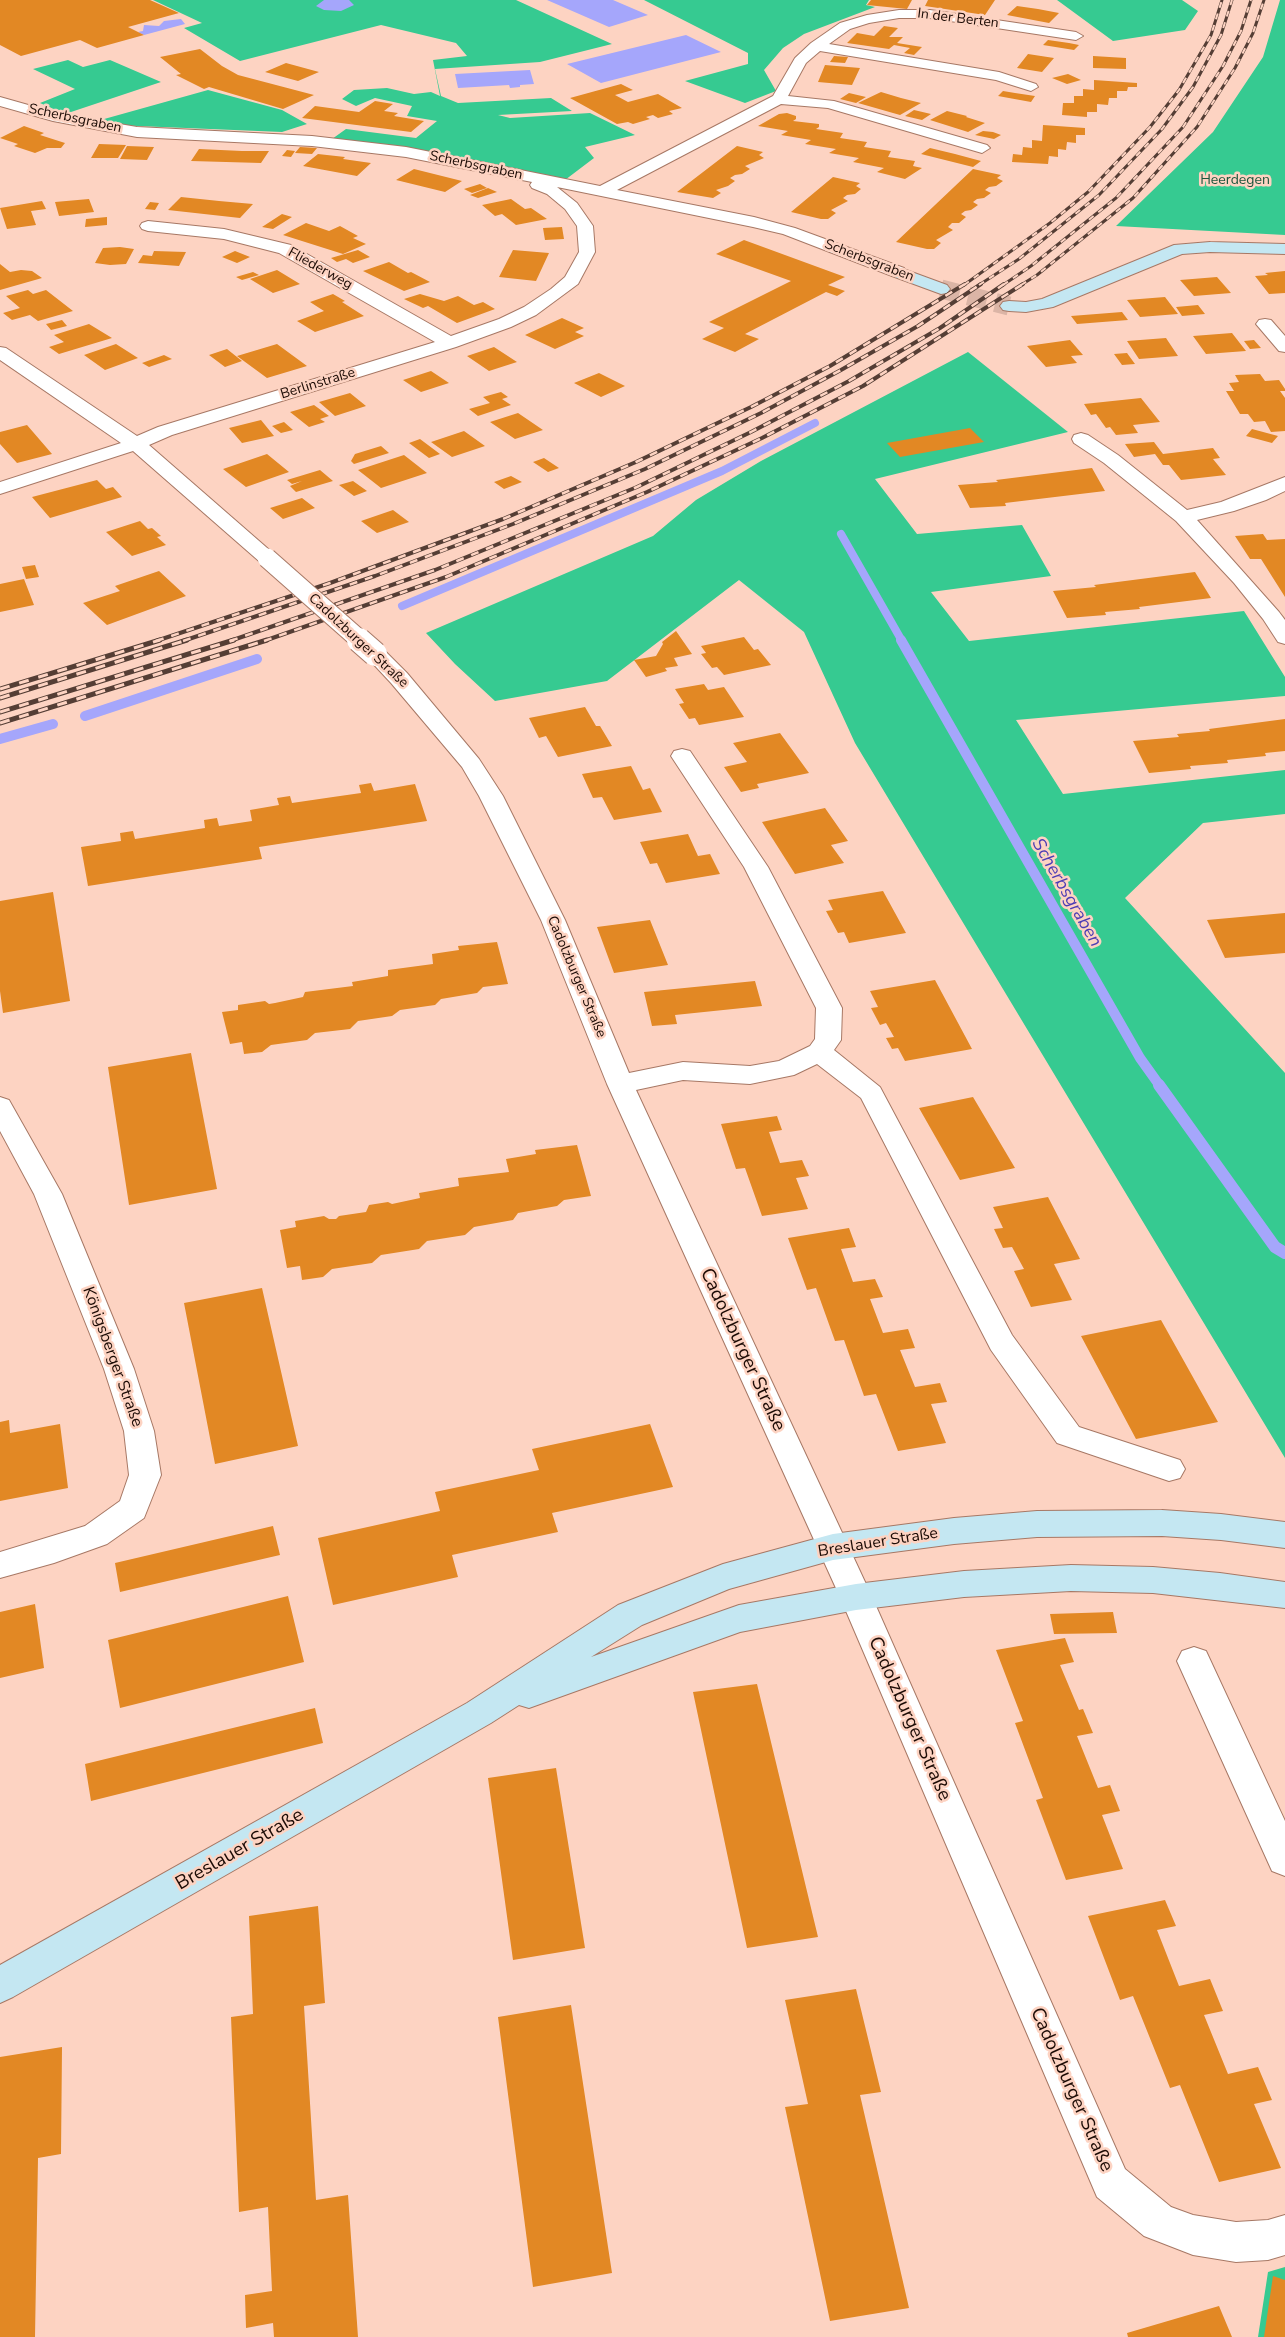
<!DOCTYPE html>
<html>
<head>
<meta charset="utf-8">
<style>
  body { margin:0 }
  canvas { display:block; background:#fdd3c2 }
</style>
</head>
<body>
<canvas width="1285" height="2337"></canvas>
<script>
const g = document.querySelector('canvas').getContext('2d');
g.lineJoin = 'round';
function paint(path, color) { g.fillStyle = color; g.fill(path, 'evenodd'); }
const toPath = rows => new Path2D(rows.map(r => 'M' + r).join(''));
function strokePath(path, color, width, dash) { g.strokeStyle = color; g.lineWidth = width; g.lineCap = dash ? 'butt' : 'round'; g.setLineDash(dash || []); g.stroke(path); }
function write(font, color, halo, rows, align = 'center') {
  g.font = font + ' "Nunito Sans",sans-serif'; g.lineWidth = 5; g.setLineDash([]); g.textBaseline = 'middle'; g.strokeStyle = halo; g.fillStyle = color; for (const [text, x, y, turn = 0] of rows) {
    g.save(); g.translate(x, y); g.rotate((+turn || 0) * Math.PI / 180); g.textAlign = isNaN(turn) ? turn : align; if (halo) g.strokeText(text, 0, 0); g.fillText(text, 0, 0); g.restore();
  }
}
paint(toPath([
  [153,0,516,0,612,44,540,62,435,69,441,96,458,103,551,98,572,111,498,115,510,118,590,113,635,135,585,147,594,158,565,180,456,156,332,139,346,129,416,138,437,121,407,116,412,106,375,98,356,106,342,99,354,90,387,88,414,94,431,92,440,96,433,60,467,56,456,43,381,25,240,61,184,28,202,23],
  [644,0,869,0,866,5,875,7,804,34,783,48,764,70,776,91,745,103,685,81,748,64,748,53],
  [1057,0,1182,0,1198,11,1185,30,1113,41],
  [1280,0,1285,0,1285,235,1116,226,1213,132,1263,57],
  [68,60,83,67,110,60,161,82,65,114,40,103,75,89,33,69],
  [208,90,282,110,307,124,282,132,114,125,97,121],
  [968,352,1068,432,875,479,917,534,1022,525,1051,576,931,592,969,641,1244,611,1285,677,1285,696,1016,720,1063,794,1285,770,1285,814,1203,823,1125,898,1285,1073,1285,1458,855,743,804,632,739,580,607,681,495,701,455,664,426,633,653,536,696,500,761,461],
  [1285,2267,1285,2337,1258,2337,1268,2272]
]), '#36ca91');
paint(toPath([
  [324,0,349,0,354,5,341,11,324,10,316,6],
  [547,0,613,0,648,15,609,27],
  [181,19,185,24,144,35,138,32,143,31,144,25,159,26,164,21],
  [686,35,721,52,601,83,567,64],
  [530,70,534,84,520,85,520,87,510,88,509,85,458,88,455,74]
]), '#a5a6fb');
strokePath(toPath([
  [841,534,902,641],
  [402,606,722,471,815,423]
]), '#a5a6fb', 8);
strokePath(toPath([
  [901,640,1140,1058,1160,1086],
  [85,716,257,659],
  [0,739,53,724]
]), '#a5a6fb', 10);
strokePath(toPath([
  [1159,1085,1275,1247,1285,1253]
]), '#a5a6fb', 12);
paint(toPath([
  [0,0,150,0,179,13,128,27,144,35,97,48,80,40,21,56,0,45],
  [871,0,912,0,907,9,867,5],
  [928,0,995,0,985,15,925,6],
  [1017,6,1038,9,1059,13,1049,23,1007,15],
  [884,26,898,28,889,37,903,37,897,43,922,47,914,55,904,53,910,48,894,45,889,49,847,43,857,33,874,36],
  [1048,40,1069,43,1079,45,1074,50,1043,45],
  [200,49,222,66,238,75,314,95,283,109,209,87,204,89,176,75,181,74,160,57],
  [1028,54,1054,58,1042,72,1017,68],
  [834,56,848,57,845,63,830,62],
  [1093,56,1126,58,1126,69,1093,68],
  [286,63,319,72,298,81,265,72],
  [825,65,860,68,852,85,818,82],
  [1068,74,1081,80,1067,84,1052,78],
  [1094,80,1137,83,1137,87,1128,87,1127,91,1117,91,1117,98,1109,98,1108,105,1097,104,1097,112,1087,112,1087,117,1062,115,1063,103,1074,103,1074,96,1083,96,1083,89,1094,90],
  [621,84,633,90,615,95,628,102,658,94,682,108,669,111,673,114,658,118,653,115,646,117,650,119,633,124,628,122,617,124,570,98],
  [1003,91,1015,93,1035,96,1031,102,998,96],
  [881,92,901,98,921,103,900,115,858,103],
  [849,93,866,97,856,103,840,99],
  [375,101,393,104,384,111,398,113,394,116,424,121,411,132,302,118,315,106,359,112],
  [914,110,931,114,922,120,905,116],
  [947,111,967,116,966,117,985,123,968,132,930,120],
  [787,113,796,116,796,119,793,121,819,124,819,127,816,129,843,133,840,138,867,142,864,147,891,151,888,157,915,161,913,166,922,168,905,179,877,172,884,168,853,162,859,158,829,153,836,149,805,144,811,140,781,135,788,131,758,126,779,114],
  [1043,125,1085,128,1085,135,1076,135,1076,143,1067,142,1066,150,1058,149,1058,157,1049,156,1048,164,1012,162,1013,154,1022,155,1023,147,1032,148,1032,140,1042,141],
  [24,126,44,133,40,135,65,143,61,148,47,148,35,153,14,146,18,144,0,138],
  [983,131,993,132,1001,135,994,139,975,135],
  [99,144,126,145,118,158,91,158],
  [127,146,154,147,147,160,120,159],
  [737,146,763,152,759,155,764,158,745,166,750,169,742,174,735,175,730,178,735,181,728,186,716,190,721,193,713,198,677,192],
  [300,147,317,148,312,154,295,153],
  [930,148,955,154,981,161,973,167,921,154],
  [199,149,242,151,269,151,261,163,191,161],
  [287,150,295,151,291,157,282,156],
  [318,154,345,157,343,159,371,163,357,176,303,166],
  [414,169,462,181,445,192,396,180],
  [973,169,1001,175,997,178,1003,181,996,186,989,187,985,190,991,193,984,198,977,199,973,202,978,205,971,210,965,211,961,214,966,217,959,223,952,223,948,227,953,230,936,240,941,243,934,249,927,249,896,242],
  [833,177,860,183,856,186,861,189,855,194,847,195,843,198,848,201,831,210,836,213,828,219,821,219,791,212],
  [480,184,487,188,472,193,464,189],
  [488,188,497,192,478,198,470,195],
  [181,197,219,201,253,204,240,218,168,210],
  [89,199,94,212,59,216,55,202],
  [511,199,525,209,531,208,547,219,516,225,502,214,495,216,482,205],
  [42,201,46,209,31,211,36,225,7,229,0,208],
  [150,202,159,203,155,210,145,209],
  [282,214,292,217,273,229,262,227],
  [107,217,107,225,85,227,86,219],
  [306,223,329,231,340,226,358,236,353,238,366,244,343,254,283,235],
  [562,227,564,239,545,240,543,228],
  [744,240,845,277,828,285,845,291,837,296,826,292,745,334,759,339,735,352,702,339,724,328,709,322,791,281,716,254],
  [120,247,134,249,126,264,110,265,95,263,103,248],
  [358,250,370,257,353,263,346,259,337,262,331,258],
  [513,250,549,253,536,281,499,277],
  [154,251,186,252,179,266,138,263,143,255,152,256],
  [235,251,250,257,237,263,222,257],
  [389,262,408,273,411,272,430,282,404,291,363,271],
  [0,264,10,272,21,270,32,271,42,278,0,290],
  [277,270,300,284,273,293,250,279],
  [1285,271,1285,293,1269,294,1255,276,1268,275,1265,273],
  [253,272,259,275,242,280,236,277],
  [1217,277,1231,293,1194,296,1180,280],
  [28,290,33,294,46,290,73,311,38,321,30,315,12,320,3,313,20,308,6,296],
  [333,294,345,301,342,302,364,316,315,332,297,321,324,311,310,302],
  [420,294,444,301,458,296,474,305,483,302,495,309,457,323,428,306,423,308,404,299],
  [1165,297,1178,314,1140,317,1127,300],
  [1198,305,1205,314,1182,316,1176,307],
  [1122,312,1128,320,1077,324,1071,316],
  [562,318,584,328,575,332,584,336,555,349,525,335],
  [62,320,67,326,51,330,46,324],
  [89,324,112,338,59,354,49,347,64,342,54,335],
  [1232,333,1246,351,1206,354,1193,336],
  [1166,338,1178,356,1139,359,1127,341],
  [1070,340,1083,355,1071,356,1077,363,1046,367,1027,346],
  [1254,340,1261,348,1250,349,1244,341],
  [116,344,138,358,105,370,84,355],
  [277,344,307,366,267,378,237,356],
  [494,347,517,362,489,371,467,356],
  [227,349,242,361,225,367,209,355],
  [1127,353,1135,364,1122,365,1114,354],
  [164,355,172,359,149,367,142,363],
  [431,371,449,383,421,392,403,380],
  [599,373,625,386,601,397,574,383],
  [1260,374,1265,381,1279,380,1285,389,1285,391,1280,391,1285,398,1285,431,1271,432,1265,421,1254,422,1248,414,1240,414,1226,391,1234,391,1229,383,1239,382,1235,375],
  [501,392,508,397,502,399,511,405,478,416,469,409,490,403,483,397],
  [350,393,366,406,335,416,319,402],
  [1141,398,1160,422,1133,425,1138,433,1116,435,1110,427,1106,428,1096,414,1091,415,1084,404],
  [314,405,329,416,320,419,325,422,309,427,290,412],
  [518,413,543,430,515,439,490,422],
  [261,420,274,436,242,443,229,428],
  [284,422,293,430,281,433,272,426],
  [27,425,52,454,17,463,0,444,0,432],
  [970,428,984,442,900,457,887,443],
  [1252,429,1278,436,1272,443,1246,436],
  [464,431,485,446,452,457,431,442],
  [420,439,440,454,429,458,409,443],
  [1154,442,1163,454,1213,448,1220,458,1213,459,1226,475,1181,480,1169,465,1163,465,1155,454,1134,457,1125,444],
  [381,446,389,453,354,464,351,461,355,454],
  [267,454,289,472,246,487,223,469],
  [404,455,427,473,381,488,358,470],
  [544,458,559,468,548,472,533,462],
  [1092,468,1105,491,1005,503,1006,506,970,508,958,485,998,482,996,480],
  [320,470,333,481,296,492,290,486,302,481,292,484,287,480],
  [511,476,522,482,504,489,494,482],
  [97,480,106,489,113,487,122,497,50,518,32,497],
  [353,481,367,491,354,496,339,485],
  [302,498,315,508,283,519,270,508],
  [393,510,409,522,377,533,361,521],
  [140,521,148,529,152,528,161,536,157,537,166,545,132,556,106,532],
  [1263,534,1267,540,1285,539,1285,597,1261,559,1250,559,1235,536],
  [35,565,39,577,26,579,22,567],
  [159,571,186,596,107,625,83,603,120,591,115,586],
  [1195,572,1211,598,1139,607,1140,609,1105,612,1106,615,1067,618,1053,591,1096,587,1094,585],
  [24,579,34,605,0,612,0,584],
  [676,631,692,654,674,658,678,666,665,668,667,671,646,677,634,660,656,656,663,644,662,642],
  [744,637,754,650,758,649,771,665,724,675,717,667,712,668,701,654,706,653,701,646],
  [704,684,708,690,724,687,744,717,699,725,695,718,689,719,679,704,684,703,675,689],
  [585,707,596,726,600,726,612,746,558,757,546,736,539,738,529,718],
  [1285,719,1285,751,1265,753,1266,756,1227,760,1228,763,1190,766,1191,769,1149,773,1133,741,1179,737,1177,734,1210,731,1209,729],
  [780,733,809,773,757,784,759,788,741,792,724,767,747,762,733,743],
  [631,766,643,790,650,788,662,812,614,820,602,797,593,798,582,774],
  [371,783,374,791,415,784,427,821,259,847,262,859,88,886,81,847,121,841,120,833,133,831,135,839,205,828,204,820,217,818,219,826,252,821,250,810,279,805,277,798,290,796,292,803,333,797,361,793,359,785],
  [825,808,848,841,831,845,844,863,795,874,762,822],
  [688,834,698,856,710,854,720,874,666,883,657,863,650,864,640,842],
  [883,891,906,933,849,943,844,932,838,933,826,911,833,910,828,900],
  [53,892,70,1001,3,1013,0,991,0,901],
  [1285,913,1285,953,1225,958,1207,920],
  [650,920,668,965,614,973,597,927],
  [497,942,508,984,483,987,477,993,441,999,435,1005,400,1010,392,1016,358,1021,350,1029,315,1033,307,1040,271,1045,262,1052,244,1054,242,1042,230,1044,222,1012,238,1010,238,1005,265,1001,269,1004,275,1003,303,997,305,992,353,986,352,982,388,976,388,970,433,964,432,954,459,950,458,946],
  [935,980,972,1049,905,1061,898,1048,892,1049,886,1038,894,1037,886,1023,880,1025,871,1008,878,1007,870,991],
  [755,981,762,1006,675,1015,677,1024,652,1026,644,992],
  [191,1053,217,1189,129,1205,108,1067],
  [973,1097,1015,1168,960,1180,919,1108],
  [777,1116,782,1130,769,1132,780,1163,802,1160,809,1176,796,1178,808,1209,762,1216,745,1168,736,1169,721,1124],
  [577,1145,591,1196,564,1200,557,1206,518,1213,513,1220,474,1227,465,1235,427,1241,419,1249,381,1255,372,1263,332,1269,323,1277,302,1280,300,1266,287,1268,280,1230,296,1227,295,1221,324,1216,329,1219,336,1219,339,1216,366,1212,369,1205,388,1202,392,1204,420,1198,419,1193,459,1186,458,1178,509,1172,506,1159,536,1154,535,1150],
  [1048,1197,1080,1259,1054,1264,1072,1300,1031,1307,1014,1271,1024,1269,1012,1247,1003,1248,994,1229,1003,1228,993,1207],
  [849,1228,856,1247,841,1249,853,1282,875,1279,883,1297,870,1299,883,1333,908,1329,915,1348,900,1350,915,1387,940,1383,947,1402,931,1404,946,1443,898,1451,876,1394,864,1396,844,1340,835,1341,816,1288,807,1290,788,1238],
  [262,1288,298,1446,215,1464,184,1303],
  [1161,1320,1218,1422,1136,1439,1081,1336],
  [9,1420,10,1433,60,1424,68,1488,0,1501,0,1422],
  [650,1424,673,1487,552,1513,558,1532,452,1555,458,1577,333,1605,318,1538,440,1511,435,1492,539,1470,532,1449],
  [273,1526,280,1555,120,1592,115,1563],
  [288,1596,304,1662,120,1708,108,1640],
  [35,1604,44,1668,0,1678,0,1612],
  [1113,1612,1117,1633,1054,1634,1050,1614],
  [1065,1638,1074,1662,1060,1665,1079,1710,1083,1709,1093,1733,1077,1736,1098,1788,1110,1785,1120,1811,1102,1815,1123,1869,1066,1880,1036,1800,1043,1798,1015,1723,1023,1721,996,1650],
  [757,1684,818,1937,747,1948,693,1692],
  [315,1708,323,1743,91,1801,85,1764],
  [556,1768,585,1948,513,1960,488,1778],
  [1165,1900,1176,1926,1157,1930,1179,1986,1210,1979,1223,2011,1204,2015,1228,2074,1258,2067,1272,2100,1254,2104,1281,2168,1219,2182,1180,2085,1170,2088,1133,1996,1120,2000,1088,1916],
  [318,1906,325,2003,304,2006,316,2200,348,2195,358,2337,274,2337,273,2323,246,2328,245,2295,272,2291,268,2207,239,2212,231,2017,253,2014,249,1916],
  [856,1989,881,2092,860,2095,909,2308,830,2321,785,2107,808,2104,785,2000],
  [571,2005,612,2273,533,2287,498,2017],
  [62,2047,61,2154,38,2158,35,2337,0,2337,0,2057],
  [1273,2276,1285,2280,1285,2337,1264,2337],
  [1219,2306,1232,2337,1128,2337,1127,2333]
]), '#e28824');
strokePath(toPath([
  [941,289,1009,306]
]), '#dbb5a6', 19, [19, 9]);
const street = toPath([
  [899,10,930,10,1076,32,1083,36,1076,40,930,18,899,18,869,23,850,29,829,44,999,72,1036,84,1038,87,1031,91,996,80,820,51,806,63,788,96,834,101,987,145,990,148,982,153,828,108,781,104,617,190,754,217,795,228,904,268,906,272,904,276,892,276,783,234,753,227,557,187,577,203,593,226,595,252,578,284,536,315,511,327,456,347,172,435,149,445,274,554,277,558,274,562,267,564,260,562,133,451,0,494,0,482,121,443,0,360,0,347,6,348,137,436,158,427,435,342,279,253,224,239,148,231,142,229,140,226,142,223,148,221,224,229,291,245,451,336,499,319,524,307,551,289,565,277,579,252,577,226,565,209,547,194,532,188,530,185,532,182,406,157,312,146,137,137,53,121,0,106,0,97,60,114,137,127,312,136,406,147,600,186,773,96,795,58,811,43,840,23,867,15,899,10],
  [1265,319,1271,320,1285,336,1285,352,1279,351,1256,324,1259,320,1265,319],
  [1081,433,1088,435,1118,455,1187,510,1221,502,1285,477,1285,491,1266,500,1234,511,1197,520,1279,612,1285,620,1285,644,1278,642,1263,619,1234,583,1176,521,1104,463,1074,443,1072,439,1074,435,1081,433],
  [375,648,383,649,407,673,479,759,503,796,565,920,629,1073,683,1062,750,1066,779,1061,810,1046,815,1039,816,1008,744,867,671,756,674,751,682,749,690,751,768,867,842,1008,841,1040,834,1050,880,1087,1012,1335,1079,1427,1180,1460,1185,1469,1180,1478,1169,1481,1057,1443,991,1350,861,1098,817,1064,794,1075,750,1084,683,1080,636,1090,872,1597,1125,2169,1171,2207,1193,2215,1236,2222,1268,2220,1285,2215,1285,2255,1268,2260,1236,2262,1193,2255,1144,2236,1097,2197,840,1597,607,1084,541,920,479,796,462,767,391,683,364,654,367,649,375,648],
  [0,1097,9,1100,62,1194,134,1369,154,1431,161,1475,144,1518,107,1544,54,1563,0,1578,0,1552,85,1526,120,1501,129,1475,124,1431,104,1369,34,1194,0,1131,0,1097],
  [1194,1647,1206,1651,1285,1821,1285,1876,1272,1871,1177,1661,1182,1651,1194,1647]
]);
const secondary = toPath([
  [1210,242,1285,244,1285,254,1210,252,1182,254,1053,307,1026,312,1009,311,1003,310,1000,306,1003,302,1009,301,1026,302,1042,299,1174,245,1210,242],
  [898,267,947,285,950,289,947,293,941,294,892,276,890,272,892,268,898,267],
  [1162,1510,1221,1514,1285,1522,1285,1548,1221,1540,1162,1536,1037,1537,954,1544,833,1560,729,1589,642,1625,591,1657,739,1605,856,1584,964,1571,1071,1565,1153,1567,1220,1573,1285,1582,1285,1608,1153,1593,1071,1591,964,1597,856,1610,740,1632,529,1708,519,1705,491,1723,13,1997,0,2003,0,1965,467,1703,618,1605,723,1564,833,1534,954,1518,1037,1511,1162,1510]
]);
strokePath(street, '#a77865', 2);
strokePath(secondary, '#a77865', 2);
paint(street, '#fff');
paint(secondary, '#c4e7f2');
const railFar2 = toPath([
  [964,285,1050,223,1088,192,1150,127,1179,90,1211,35,1222,0],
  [979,285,1019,259,1099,195,1162,129,1193,87,1221,35,1232,0],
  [1003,285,1031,266,1116,198,1183,127,1223,66,1241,31,1251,0],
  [1021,285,1037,275,1133,198,1197,127,1235,68,1253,33,1264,0]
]);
const railFar1 = toPath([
  [156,641,330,583,503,519,636,462,751,407,830,366,965,284],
  [183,641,375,576,513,524,645,469,761,413,841,370,918,326,981,284],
  [230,641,435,570,637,487,751,432,849,381,940,328,1004,284],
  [264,641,446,577,647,492,762,438,863,386,1023,284]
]);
const rail = toPath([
  [0,689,160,640],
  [0,698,187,640],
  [0,712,234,640],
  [0,723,267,640]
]);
strokePath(railFar2, '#553e35', 3);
strokePath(railFar1, '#553e35', 4);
strokePath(rail, '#553e35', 5);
strokePath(railFar2, '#fdd3c2', 2, [6]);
strokePath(railFar1, '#fdd3c2', 2.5, [8]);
strokePath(rail, '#fdd3c2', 3, [10]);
const streetBridgeFar1 = toPath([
  [267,558,361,641]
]);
const streetBridge = toPath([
  [359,640,375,654]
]);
strokePath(streetBridgeFar1, '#a77865', 21, []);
strokePath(streetBridge, '#a77865', 26, []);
strokePath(streetBridgeFar1, '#fff', 19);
strokePath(streetBridge, '#fff', 24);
write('14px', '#1c0b05', '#fdd3c2', [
  ["In der Berten",958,19,7],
  ["Scherbsgraben",75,119,12],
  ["Scherbsgraben",476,166,12],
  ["Scherbsgraben",869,261,21],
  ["Fliederweg",320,269,29],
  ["Berlinstraße",318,384,-17],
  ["Cadolzburger Straße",358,641,43],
  ["Cadolzburger Straße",576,977,67]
]);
write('14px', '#1c553d', '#fdd3c2', [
  ["Heerdegen",1235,181]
]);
write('16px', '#1c0b05', '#fdd3c2', [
  ["Königsberger Straße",112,1357,70],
  ["Breslauer Straße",878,1543,-9]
]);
write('italic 18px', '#4c3cb4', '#fdd3c2', [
  ["Scherbsgraben",1066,893,60]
]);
write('19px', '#1c0b05', '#fdd3c2', [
  ["Cadolzburger Straße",742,1350,65],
  ["Cadolzburger Straße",909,1719,66],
  ["Breslauer Straße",240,1850,-30],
  ["Cadolzburger Straße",1071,2090,66]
]);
</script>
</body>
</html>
